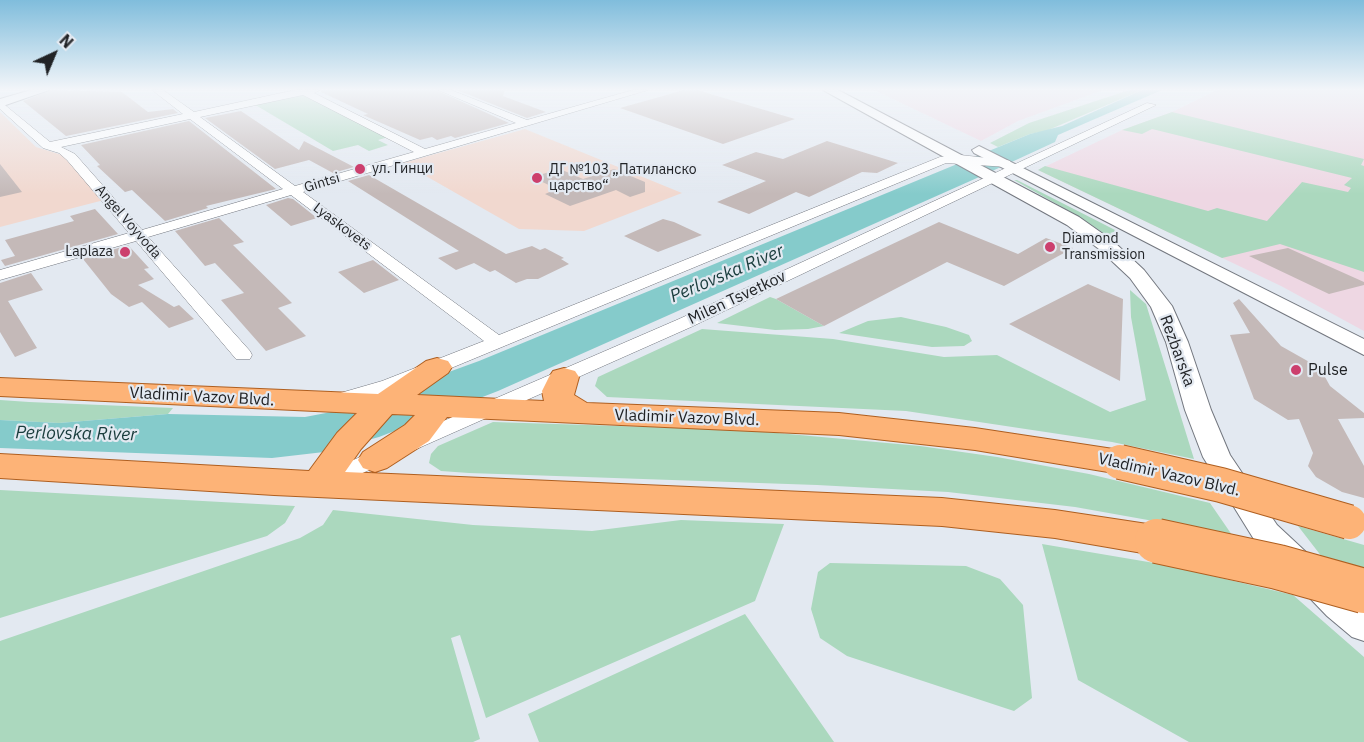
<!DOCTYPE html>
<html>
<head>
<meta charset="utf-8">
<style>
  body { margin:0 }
  #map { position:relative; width:1364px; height:742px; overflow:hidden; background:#e3e9f1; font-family:"IBM Plex Sans",sans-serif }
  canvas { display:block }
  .north { position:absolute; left:24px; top:24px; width:60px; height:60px; -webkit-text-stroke:4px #e3e9f1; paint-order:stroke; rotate:44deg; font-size:16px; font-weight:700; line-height:24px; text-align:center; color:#212326 }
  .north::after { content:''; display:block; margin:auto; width:21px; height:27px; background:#212326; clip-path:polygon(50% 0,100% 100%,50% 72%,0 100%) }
</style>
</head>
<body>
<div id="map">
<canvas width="1364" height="742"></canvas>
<div class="north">N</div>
</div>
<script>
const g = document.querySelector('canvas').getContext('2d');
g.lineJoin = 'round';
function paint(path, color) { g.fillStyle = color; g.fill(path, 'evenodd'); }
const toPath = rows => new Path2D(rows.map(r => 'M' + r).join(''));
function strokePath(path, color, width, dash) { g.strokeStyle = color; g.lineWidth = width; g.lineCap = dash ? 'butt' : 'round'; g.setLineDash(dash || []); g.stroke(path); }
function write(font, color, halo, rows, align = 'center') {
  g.font = font + ' "IBM Plex Sans",sans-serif'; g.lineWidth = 4.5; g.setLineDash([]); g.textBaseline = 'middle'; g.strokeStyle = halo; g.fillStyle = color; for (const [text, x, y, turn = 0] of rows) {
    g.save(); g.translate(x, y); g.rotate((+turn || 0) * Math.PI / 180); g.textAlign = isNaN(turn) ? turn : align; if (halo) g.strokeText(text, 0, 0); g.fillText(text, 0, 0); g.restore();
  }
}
paint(toPath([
  [874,90,1103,90,1018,121,981,141],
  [1217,90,1364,90,1364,331,1281,286,1038,170,1122,130,1172,112]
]), '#eed7e3');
paint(toPath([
  [0,112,36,147,62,155,104,200,0,227],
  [525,129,682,193,584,231,519,229,403,163]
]), '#f1d8cf');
paint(toPath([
  [1129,90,1142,90,1046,131,1030,134,998,147,990,143,1029,123],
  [305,92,392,136,378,140,388,145,369,151,358,145,333,151,252,103],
  [1172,112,1364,159,1361,165,1364,166,1364,272,1280,244,1222,258,1038,170,1045,166,1208,211,1217,208,1267,221,1302,182,1348,192,1351,188,1344,185,1352,178,1152,129,1142,134,1122,130],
  [1014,180,1017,180,1117,231,1110,233,1112,235,1106,235,1078,216],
  [1130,290,1146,304,1194,459,1112,442,906,411,607,397,595,386,598,377,702,329,833,339,944,357,997,355,1110,412,1146,400,1131,317],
  [770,297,776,299,824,326,808,329,775,330,717,323],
  [901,317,946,327,969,335,972,341,964,346,932,347,839,333,868,321],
  [0,400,29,402,173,408,168,414,59,423,0,420],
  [493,422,745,430,920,446,997,457,1089,474,1210,503,1232,535,1075,507,948,492,817,485,469,473,441,471,429,463,431,454,438,446],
  [0,490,295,506,285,523,267,536,0,618],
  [333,510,473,525,592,531,681,520,784,524,755,601,486,718,460,635,451,638,480,739,473,742,0,742,0,641,300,538,323,525],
  [1298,526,1364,545,1364,569,1322,557],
  [1042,544,1166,565,1293,595,1364,657,1364,742,1189,742,1078,680],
  [830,563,966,566,1000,579,1023,605,1032,698,1014,711,847,656,820,638,811,609,818,572],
  [745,614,834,742,539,742,528,714]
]), '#abd8be');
paint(toPath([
  [1142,90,1162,90,1058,135,1055,142,977,178,498,391,379,437,324,452,272,458,0,448,0,420,59,423,168,414,305,417,347,409,479,361,1030,134,1062,126]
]), '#85cbcb');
paint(toPath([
  [51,90,122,92,148,112,173,109,178,113,66,136,23,101],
  [322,90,436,90,509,123,455,138,451,136,437,140,432,137,420,140,363,115,368,114,321,92],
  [457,90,505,90,503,96,546,112,527,118],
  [684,90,697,90,795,119,723,144,620,108],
  [241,111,299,150,304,141,354,167,333,173,309,160,275,169,205,118],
  [189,121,276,189,206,206,208,208,165,221,132,190,125,192,97,166,100,165,81,145],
  [827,141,898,163,877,173,862,172,809,197,796,192,749,214,717,202,766,181,722,165,756,152,783,159],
  [0,164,22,192,0,197],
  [560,169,583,179,614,169,645,182,645,192,630,197,616,190,570,206,545,194,557,189,532,177],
  [369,175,506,254,532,246,540,250,545,248,564,258,561,259,569,264,538,279,527,279,516,283,495,270,490,272,474,263,456,270,438,258,459,251,348,181],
  [288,198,293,199,317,218,291,226,266,205],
  [95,209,118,234,5,266,1,260,15,256,5,240,74,221,70,216],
  [219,218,244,242,233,245,292,303,278,308,306,336,266,351,221,300,244,293,215,263,205,266,175,231],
  [663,219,674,222,702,235,658,252,624,236],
  [939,222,1018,254,1046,238,1073,248,1004,286,947,262,824,326,776,299],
  [128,245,149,268,144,269,154,279,138,285,174,307,179,305,194,319,169,328,142,302,129,307,111,294,83,259],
  [1288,248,1364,282,1364,285,1329,294,1249,256],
  [373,260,399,280,364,293,338,272],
  [31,273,43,290,8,301,37,348,15,357,0,332,0,283],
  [1088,284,1123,299,1120,381,1009,324],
  [1239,299,1281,346,1320,368,1330,386,1364,413,1364,418,1338,419,1364,466,1364,498,1342,492,1316,477,1308,466,1313,453,1299,419,1288,420,1254,399,1230,335,1250,333,1233,303]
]), '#c4b9b8');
const minor = toPath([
  [152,90,163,90,194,112,295,90,320,90,314,93,425,149,516,123,438,90,451,90,527,120,633,90,648,90,303,192,499,335,940,157,960,155,1006,160,1010,161,1011,166,1147,103,1156,105,691,327,322,491,314,489,310,483,314,477,679,319,1008,167,946,163,444,371,396,389,337,406,330,404,327,400,330,396,382,381,484,341,291,195,148,237,250,351,252,355,250,359,236,359,136,241,0,280,0,270,129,233,67,160,59,153,43,148,0,109,0,101,50,142,183,114,152,90],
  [303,95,414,152,295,186,200,117,303,95],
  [190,119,283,189,142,230,75,154,61,147,190,119]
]);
const tertiary = toPath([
  [31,90,49,90,0,107,0,99,31,90],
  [823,90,838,90,1079,217,1113,241,1144,270,1172,306,1188,342,1211,410,1230,455,1277,525,1364,606,1364,641,1352,637,1327,616,1255,541,1203,457,1185,410,1166,342,1151,307,1130,278,1099,249,1067,225,823,90],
  [979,146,1364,339,1364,355,974,153,972,150,979,146]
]);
const primary = toPath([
  [437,358,448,361,452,367,448,373,417,395,544,401,542,391,549,377,553,371,564,368,575,371,579,377,574,395,587,403,839,413,975,428,1120,450,1132,454,1137,462,1132,470,1120,474,975,450,839,435,447,417,429,441,387,468,375,472,363,468,358,460,363,452,405,425,415,415,392,414,361,449,345,472,942,498,1055,510,1154,525,1168,529,1174,540,1168,551,1154,555,1055,538,942,526,274,495,0,478,0,454,309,471,337,433,357,413,0,396,0,378,378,394,426,361,437,358]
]);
strokePath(minor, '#73777f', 1);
strokePath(tertiary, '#73777f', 2);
strokePath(primary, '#af5f20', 2);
paint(minor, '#fff');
paint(tertiary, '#fff');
paint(primary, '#fdb377');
const primaryBridgeFar1 = toPath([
  [1120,462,1221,485,1349,522],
  [1154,540,1164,542]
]);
const primaryBridge = toPath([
  [1157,541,1278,567,1364,591]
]);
strokePath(primaryBridgeFar1, '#af5f20', 36, []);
strokePath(primaryBridge, '#af5f20', 46, []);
strokePath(primaryBridgeFar1, '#fdb377', 34);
strokePath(primaryBridge, '#fdb377', 44);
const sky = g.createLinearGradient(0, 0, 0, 194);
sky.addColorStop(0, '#80bddc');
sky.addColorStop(0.46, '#f2f5f9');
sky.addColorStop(1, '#f2f5f900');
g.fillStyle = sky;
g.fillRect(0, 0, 1364, 194);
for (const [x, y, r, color] of [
  [360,169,6,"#cc3f6d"],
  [537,178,6,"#cc3f6d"],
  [1050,247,6,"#cc3f6d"],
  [125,252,6,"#cc3f6d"],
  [1296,370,6,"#cc3f6d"]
]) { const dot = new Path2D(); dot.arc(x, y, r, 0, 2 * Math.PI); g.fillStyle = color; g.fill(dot); strokePath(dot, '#e3e9f1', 2); }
write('14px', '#212326', '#e3e9f1', [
  ["ул. Гинци",372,169],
  ["ДГ №103 „Патиланско",549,170],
  ["царство“",549,186],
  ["Diamond",1062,239],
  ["Transmission",1062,255],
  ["Laplaza",113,252,"right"]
], 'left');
write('14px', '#212326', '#e3e9f1', [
  ["Gintsi",322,183,-17],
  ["Angel Voyvoda",128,222,49],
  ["Lyaskovets",342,227,37]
]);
write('16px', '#212326', '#e3e9f1', [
  ["Milen Tsvetkov",737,298,-25],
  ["Rezbarska",1177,351,70],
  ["Vladimir Vazov Blvd.",202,397,3],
  ["Vladimir Vazov Blvd.",687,418,2],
  ["Vladimir Vazov Blvd.",1169,475,13]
]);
write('16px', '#212326', '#e3e9f1', [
  ["Pulse",1308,370]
], 'left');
write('italic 18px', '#1a3d3d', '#e3e9f1', [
  ["Perlovska River",727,274,-23],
  ["Perlovska River",76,434,1]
]);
</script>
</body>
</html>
